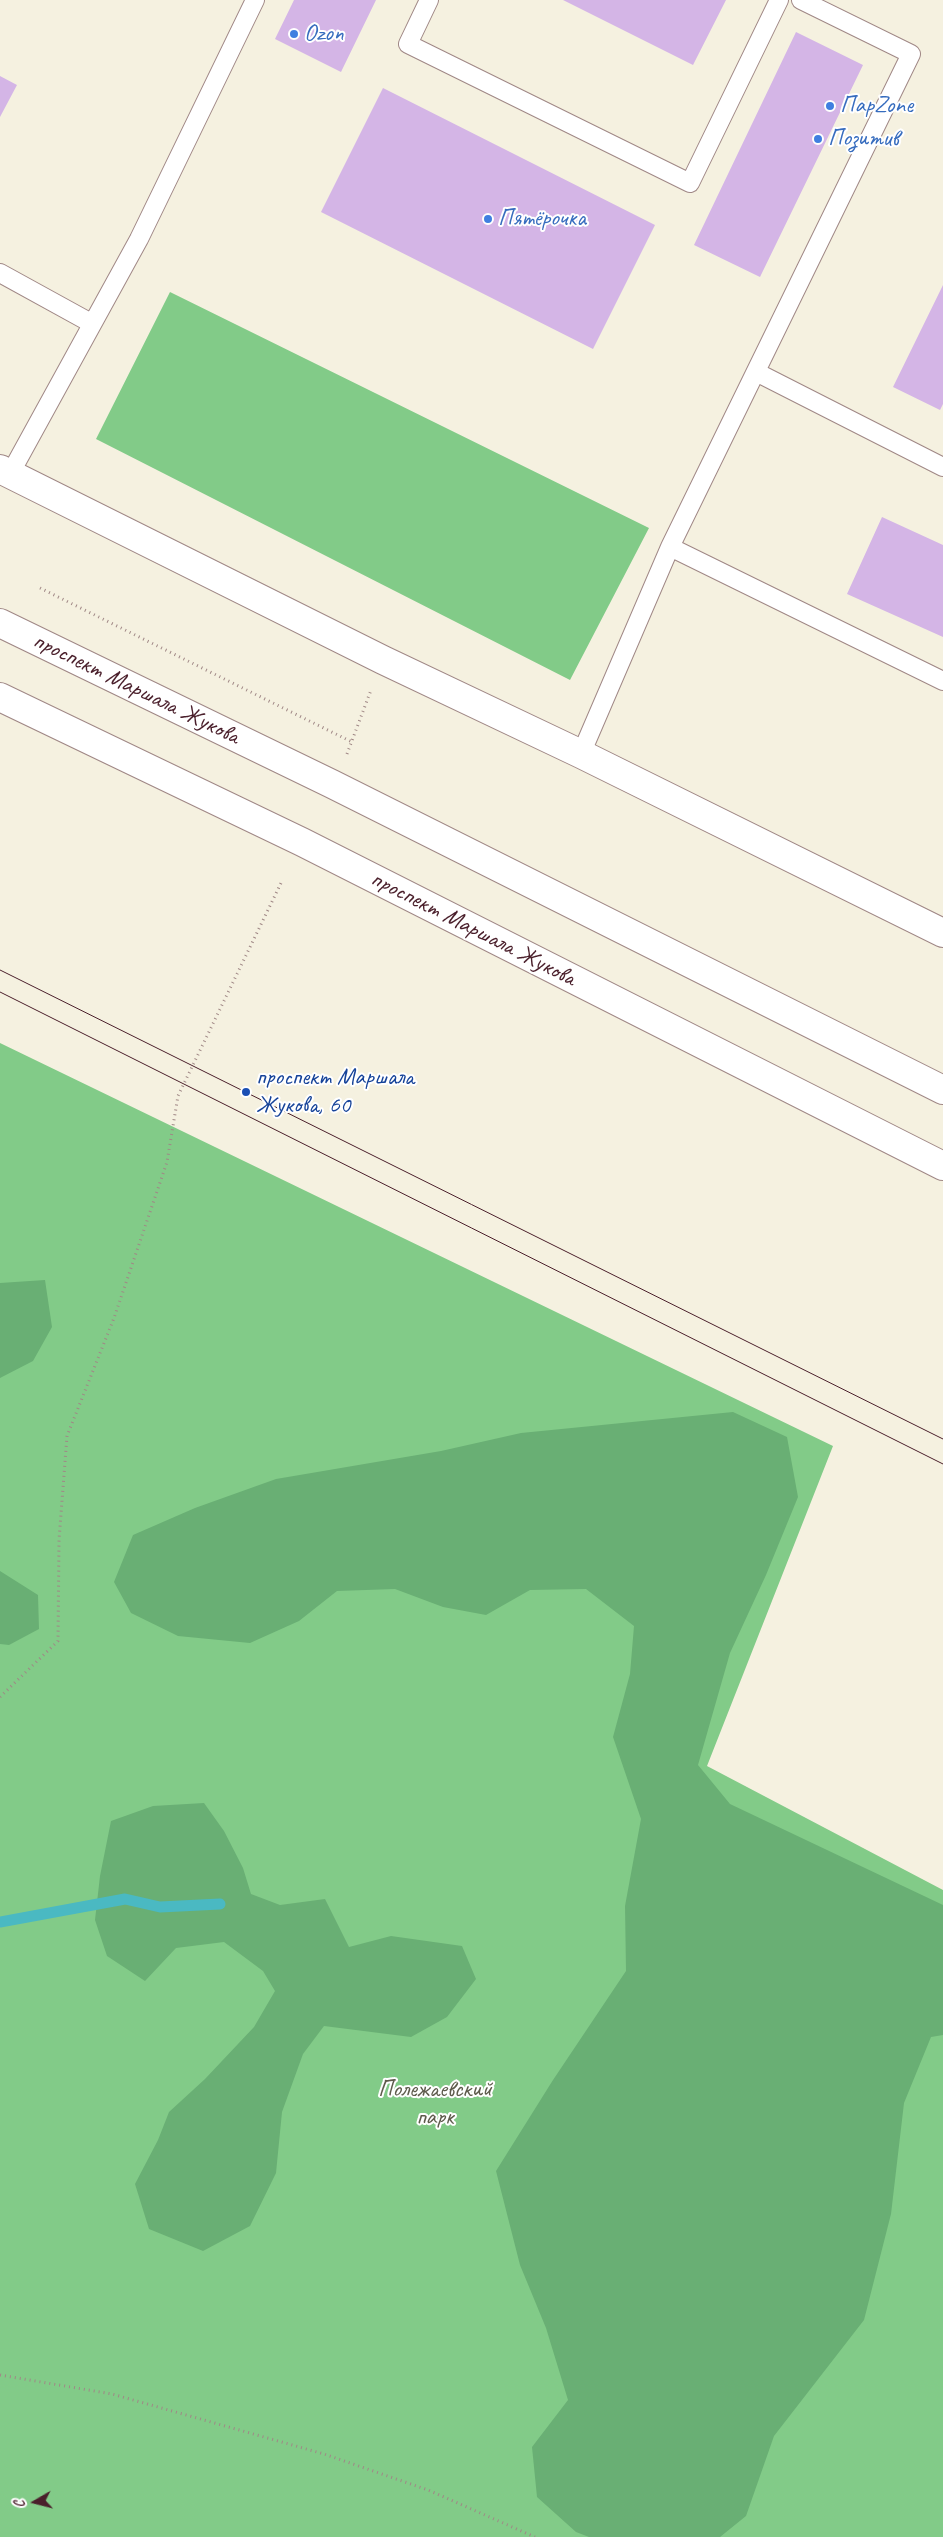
<!DOCTYPE html>
<html>
<head>
<meta charset="utf-8">
<style>
	body { margin:0 }
	#map { position:relative; width:943px; height:2537px; overflow:hidden; background:#f5f1e0; font-family:Caveat,sans-serif }
	canvas { display:block }
	.north { position:absolute; left:10px; top:2477px; width:50px; height:50px; -webkit-text-stroke:4px #fff; paint-order:stroke; rotate:262deg; font-size:14px; font-weight:700; line-height:20px; text-align:center; color:#4a1f2b }
	.north::after { content:''; display:block; margin:auto; width:18px; height:22px; background:#4a1f2b; clip-path:polygon(50% 0,100% 100%,50% 72%,0 100%) }
</style>
</head>
<body>
<div id="map">
<canvas width="943" height="2537"></canvas>
<div class="north">С</div>
</div>
<script>
const ctx = document.querySelector('canvas').getContext('2d');
ctx.lineJoin = 'round';
function paint(path, color) { ctx.fillStyle = color; ctx.fill(path, 'evenodd'); }
const toPath = rows => new Path2D(rows.map(r => 'M' + r).join(''));
function trace(path, color, width, dash) { ctx.strokeStyle = color; ctx.lineWidth = width; ctx.lineCap = dash ? 'butt' : 'round'; ctx.setLineDash(dash || []); ctx.stroke(path); }
function write(font, color, halo, rows, align = 'center') {
  ctx.font = font + ' Caveat,sans-serif'; ctx.lineWidth = 4; ctx.setLineDash([]); ctx.textBaseline = 'middle'; ctx.strokeStyle = halo; ctx.fillStyle = color; for (const [text, x, y, turn = 0] of rows) {
    ctx.save(); ctx.translate(x, y); ctx.rotate((+turn || 0) * Math.PI / 180); ctx.textAlign = isNaN(turn) ? turn : align; if (halo) ctx.strokeText(text, 0, 0); ctx.fillText(text, 0, 0); ctx.restore();
  }
}
paint(toPath([
	[170,292,649,528,570,680,96,439],
	[0,1043,833,1446,707,1766,943,1890,943,2537,0,2537]
]), '#82cb88');
paint(toPath([
	[45,1280,52,1327,33,1361,0,1378,0,1283],
	[733,1412,787,1437,798,1497,766,1575,730,1653,698,1765,730,1804,943,1905,943,2035,931,2037,904,2103,891,2214,864,2320,774,2436,746,2516,720,2537,589,2537,576,2532,537,2497,532,2447,568,2400,546,2328,520,2265,496,2171,553,2080,626,1971,625,1906,641,1819,613,1737,630,1674,634,1626,586,1589,530,1590,486,1615,443,1607,395,1589,337,1591,299,1621,250,1643,178,1636,131,1613,114,1582,133,1535,195,1508,276,1479,441,1451,521,1433],
	[0,1571,38,1595,39,1629,9,1645,0,1644],
	[204,1803,224,1831,243,1868,251,1894,280,1905,325,1899,349,1947,391,1936,462,1946,476,1979,447,2017,411,2037,324,2026,303,2054,282,2112,276,2173,250,2226,203,2251,149,2229,135,2184,158,2140,169,2112,205,2079,254,2027,275,1991,263,1971,224,1942,176,1948,145,1981,107,1956,95,1920,100,1876,111,1821,153,1806]
]), '#69af74');
trace(toPath([
	[0,1922,125,1899,160,1907,220,1904]
]), '#4ab9c2', 11);
paint(toPath([
	[294,0,376,0,341,72,275,39],
	[563,0,726,0,693,65],
	[796,32,863,65,760,277,694,245],
	[0,76,17,85,0,117],
	[383,88,655,225,593,349,321,212],
	[943,285,943,404,940,410,893,387],
	[882,517,943,545,943,637,847,594]
]), '#d4b5e6');
const lane = toPath([
	[429,0,408,44,690,183,779,0],
	[0,273,91,323],
	[756,372,943,467],
	[10,474,139,239,255,0],
	[670,547,911,54,801,0],
	[581,754,670,547,943,681]
]);
const street = toPath([
	[0,469,383,660,581,754,943,933]
]);
const primary = toPath([
	[0,623,332,784,943,1090],
	[0,697,302,842,943,1166]
]);
trace(lane, '#a08886', 20);
trace(street, '#a08886', 30);
trace(primary, '#a08886', 30);
trace(toPath([
	[40,588,352,742],
	[347,754,371,690],
	[0,1697,58,1641,59,1540,67,1436,114,1318,167,1162,178,1096,282,881],
	[0,2375,112,2394,324,2454,428,2490,535,2537]
]), '#a08886', 3, [1, 4]);
trace(lane, '#fff', 18);
trace(street, '#fff', 28);
trace(primary, '#fff', 28);
trace(toPath([
	[0,970,943,1439],
	[0,992,943,1464]
]), '#4a1f2b', 1);
for (const [x, y, r, color] of [
	[294,34,5,"#3f7fe0"],
	[830,106,5,"#3f7fe0"],
	[818,139,5,"#3f7fe0"],
	[488,219,5,"#3f7fe0"],
	[246,1092,5,"#1a4fb4"]
]) { const dot = new Path2D(); dot.arc(x, y, r, 0, 2 * Math.PI); ctx.fillStyle = color; ctx.fill(dot); trace(dot, '#fff', 2); }
write('24px', '#366cbe', '#fff', [
	["Ozon",304,34],
	["ПарZone",840,106],
	["Позитив",828,139],
	["Пятёрочка",498,219]
], 'left');
write('24px', '#4a1f2b', '#fff', [
	["проспект Маршала Жукова",136,689,26],
	["проспект Маршала Жукова",473,929,27]
]);
write('24px', '#164399', '#fff', [
	["проспект Маршала",256,1078],
	["Жукова, 60",256,1106]
], 'left');
write('24px', '#5e5b4c', '#fff', [
	["Полежаевский",435,2090],
	["парк",435,2118]
]);
</script>
</body>
</html>
